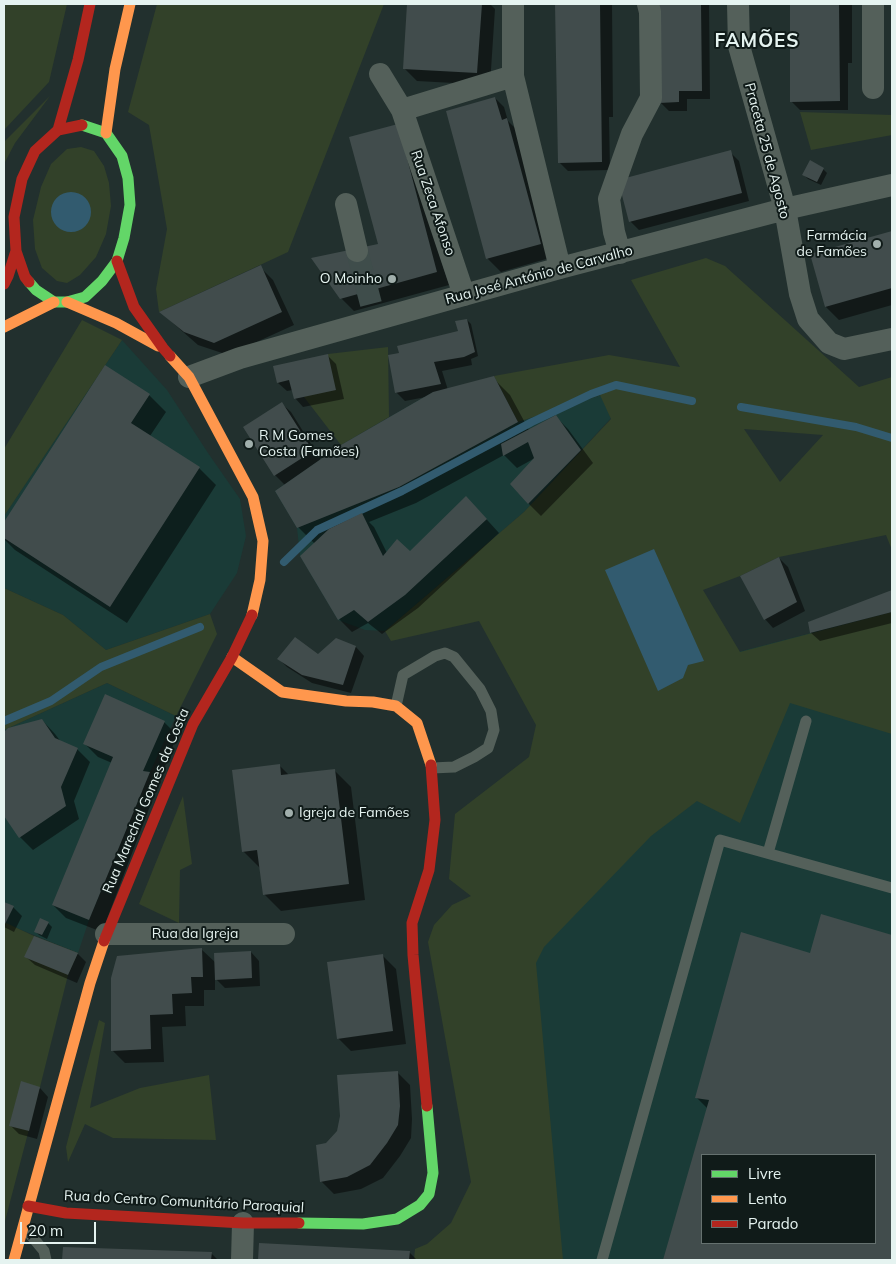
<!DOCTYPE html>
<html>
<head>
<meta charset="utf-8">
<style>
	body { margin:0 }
	#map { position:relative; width:896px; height:1264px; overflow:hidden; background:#22302e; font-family:Mulish,sans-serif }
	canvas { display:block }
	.frame { position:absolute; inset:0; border:5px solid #e5f3f0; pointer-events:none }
	.legend { position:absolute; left:701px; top:1154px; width:175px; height:90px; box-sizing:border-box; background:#101b19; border:1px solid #65716f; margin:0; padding:6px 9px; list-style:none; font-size:15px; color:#e5f3f0 }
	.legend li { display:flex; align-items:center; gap:10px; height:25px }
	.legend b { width:25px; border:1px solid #65716f }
	.scale { position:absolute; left:20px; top:1222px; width:76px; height:22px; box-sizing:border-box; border:2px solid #e5f3f0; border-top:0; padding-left:6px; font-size:15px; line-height:18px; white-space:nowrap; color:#e5f3f0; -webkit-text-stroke:4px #101b19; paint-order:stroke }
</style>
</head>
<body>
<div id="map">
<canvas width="896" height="1264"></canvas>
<div class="frame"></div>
<ul class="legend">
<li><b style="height:6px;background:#63d668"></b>Livre</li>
<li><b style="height:6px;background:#ff974d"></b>Lento</li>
<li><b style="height:6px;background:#b3261e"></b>Parado</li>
</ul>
<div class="scale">20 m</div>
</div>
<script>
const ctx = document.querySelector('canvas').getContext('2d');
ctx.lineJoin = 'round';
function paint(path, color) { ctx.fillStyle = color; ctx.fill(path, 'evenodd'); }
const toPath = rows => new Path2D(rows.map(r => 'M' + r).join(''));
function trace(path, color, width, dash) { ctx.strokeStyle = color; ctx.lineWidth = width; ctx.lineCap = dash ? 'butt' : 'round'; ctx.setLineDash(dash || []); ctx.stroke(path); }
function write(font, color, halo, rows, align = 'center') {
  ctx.font = font + ' Mulish,sans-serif'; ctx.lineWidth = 4; ctx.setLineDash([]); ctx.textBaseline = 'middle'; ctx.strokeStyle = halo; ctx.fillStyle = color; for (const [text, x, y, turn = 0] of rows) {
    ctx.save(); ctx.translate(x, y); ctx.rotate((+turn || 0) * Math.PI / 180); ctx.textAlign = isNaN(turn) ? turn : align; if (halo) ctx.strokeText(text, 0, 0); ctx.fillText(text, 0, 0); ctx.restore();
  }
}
paint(toPath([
	[122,340,167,390,208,453,240,499,246,536,237,573,210,614,106,650,63,615,4,588,4,516],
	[433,392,518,422,601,395,611,418,524,512,385,631,365,630,338,620,300,556,297,528,275,491,341,445],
	[892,612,892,1260,494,1260,472,896,688,665],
	[702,1155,875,1155,875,1243,702,1243],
	[107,683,176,716,150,772,89,920,78,953,4,923,4,730]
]), '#1a3b37');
paint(toPath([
	[4,4,67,4,49,82,4,130],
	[157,4,384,4,288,252,159,312,156,289,167,229,149,125,128,112],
	[50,96,15,143,4,164,4,142],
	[800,112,892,115,892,135,811,150],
	[81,147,94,151,104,166,109,183,111,206,106,234,96,257,80,275,67,283,57,281,42,268,35,249,33,220,41,187,51,164,67,149],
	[706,258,725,266,859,387,892,377,892,550,886,535,779,557,740,576,703,590,740,652,892,612,892,734,790,703,740,823,697,801,651,836,544,947,536,963,563,1260,414,1260,415,1249,427,1244,451,1223,471,1182,428,942,434,925,452,905,471,896,449,879,455,814,529,757,536,725,479,621,391,641,385,631,524,512,611,419,600,395,518,422,494,376,609,355,680,367,631,280],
	[744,429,823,435,780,482],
	[82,320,122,340,4,516,4,449],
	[388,347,389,417,341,445,304,397,328,354],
	[4,588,63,615,106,650,210,614,217,634,176,716,107,683,4,730],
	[183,796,192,864,180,870,179,923,139,904],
	[4,922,34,936,78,953,68,975,40,1087,4,1225],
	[99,1020,105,1023,90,1108,140,1088,209,1075,216,1140,113,1138,85,1124,68,1162,66,1147]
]), '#324129');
paint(toPath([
	'51 212a20 20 0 1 1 40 0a20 20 0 1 1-40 0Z',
	[654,549,704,661,688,665,683,678,658,691,605,570]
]), '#325b6f');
paint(toPath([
	[408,4,490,4,495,9,490,85,417,81,404,68],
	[556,4,612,4,613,117,609,117,610,170,568,171,559,162],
	[659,4,709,4,710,99,687,99,687,111,669,111,660,102],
	[791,4,852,4,852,63,848,63,848,110,800,110,791,101],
	[495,98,504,107,508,121,515,128,553,257,501,272,488,259,448,111],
	[398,125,449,285,354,311,341,298,379,244],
	[730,152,739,161,749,201,639,230,630,221],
	[823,169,827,173,821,185,808,179,804,175],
	[892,232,892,305,839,320,826,307,812,255],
	[260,267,273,280,294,325,228,355,198,345,174,324,161,312],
	[467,320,471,324,478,356,471,359,472,365,442,371,448,390,493,378,510,395,529,430,555,416,568,429,593,463,541,516,528,503,535,458,517,468,504,455,416,503,369,522,374,527,387,553,410,553,479,511,499,533,418,608,382,634,368,623,352,632,339,619,315,544,298,527,285,485,275,475,245,427,282,404,291,412,321,460,426,397,405,401,396,392,400,354,459,332],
	[328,356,336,364,344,399,303,407,295,398,293,390,287,391,278,383],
	[105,367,149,395,166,412,150,436,199,468,216,485,127,623,15,550,4,539,4,524],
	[779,558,788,567,805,611,773,628,765,619],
	[892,592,892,623,820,641,811,633,809,622],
	[356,647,364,656,351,693,312,683,287,667,279,659,318,655],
	[42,720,55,734,61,742,77,749,90,762,74,801,79,819,33,850,20,837,4,814,4,734,8,729],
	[164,722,177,735,102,932,66,918,53,905,112,763,98,757,85,744],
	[279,765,290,776,334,770,351,787,365,900,281,911,264,894,261,869,243,851],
	[4,903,13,907,22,916,14,932,4,927],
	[821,916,892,936,892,1260,665,1260,708,1109,696,1097,811,954],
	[702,1155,875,1155,875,1243,702,1243],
	[48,923,52,927,47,939,39,935,35,931],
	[201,949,216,963,251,952,259,961,260,986,225,988,215,978,215,990,204,990,204,1006,185,1006,186,1026,162,1027,164,1062,125,1063,112,1050],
	[78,954,86,962,77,983,35,965,26,957],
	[383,956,396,969,406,1044,351,1051,338,1038],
	[397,1072,410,1085,412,1119,411,1138,400,1156,383,1178,361,1189,334,1194,321,1181,327,1144],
	[40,1088,48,1097,37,1139,19,1134,10,1125],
	[260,1244,409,1252,417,1260,259,1260],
	[64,1248,211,1253,218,1260,63,1260]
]), '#0007');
trace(toPath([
	[741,407,856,427,892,438],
	[284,562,317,530,402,491,532,422,591,394,616,385,692,401],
	[4,721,51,701,101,667,200,627]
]), '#325b6f', 8);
paint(toPath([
	[407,4,482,4,477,73,403,69],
	[555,4,600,4,602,162,558,163],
	[658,4,701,4,702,91,679,91,679,102,659,103],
	[790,4,839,4,840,101,790,102],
	[495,97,502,120,507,118,541,244,486,259,446,111],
	[398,124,437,272,340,299,311,258,378,244,349,137],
	[731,150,742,193,629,222,618,180],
	[810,160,824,168,817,182,802,175],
	[892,231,892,288,825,307,810,254],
	[261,265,282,312,214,343,184,332,159,312],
	[467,319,475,352,464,357,434,362,441,384,395,393,388,355,399,353,397,346,458,331,455,321],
	[328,354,336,390,294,399,289,380,277,383,273,366],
	[105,365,150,394,131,423,200,467,110,607,4,538,4,522],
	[494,376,518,422,399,487,297,528,275,491,341,445,433,392],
	[282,402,313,451,274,476,243,427],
	[556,415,581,450,528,504,510,484,534,458,528,442,503,456,501,444],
	[466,496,487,519,405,595,368,622,354,610,338,620,300,556,329,529,362,513,383,556,397,539,410,551],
	[779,557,797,602,764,620,740,576],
	[892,590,892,612,810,633,808,622],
	[295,637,318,654,336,638,356,646,343,685,302,675,277,659],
	[105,694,165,721,143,771,150,772,89,920,52,905,113,757,83,744],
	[42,719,55,738,78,748,61,787,66,806,19,838,4,816,4,732,8,728],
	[280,764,281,775,335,769,349,884,263,895,257,850,242,852,232,770],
	[4,902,14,906,5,924,4,923],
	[821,914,892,935,892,1260,663,1260,709,1100,695,1098,741,932,810,953],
	[702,1155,875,1155,875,1243,702,1243],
	[40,918,49,922,42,935,34,932],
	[34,936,78,953,68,975,24,957],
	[202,948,203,977,191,977,192,993,172,994,173,1014,150,1015,151,1049,111,1051,111,978,117,956],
	[251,951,252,978,215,980,214,953],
	[383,954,393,1031,337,1039,327,962],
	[398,1071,400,1106,398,1125,387,1143,370,1165,347,1177,320,1182,316,1145,326,1143,337,1131,340,1116,337,1075],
	[21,1081,40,1087,29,1131,9,1126],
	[259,1243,410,1251,409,1260,258,1260],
	[63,1247,212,1252,211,1260,62,1260]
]), '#414c4c');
trace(toPath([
	[357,251,371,304]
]), '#3f4d4b', 22, [22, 11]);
trace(toPath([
	[396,706,403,675,435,656,445,653,454,657,480,689,491,711,494,730,488,748,474,757,454,767,432,768],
	[768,853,806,721],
	[24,1227,44,1251,46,1260],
	[602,1260,720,840,892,888]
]), '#54605a', 11);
trace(toPath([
	[513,4,513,76,560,268],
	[738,4,739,46,785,209,800,294,808,319,829,343,844,349,892,339],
	[873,4,873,88],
	[380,74,402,110],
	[346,204,357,251],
	[620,253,614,232,609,199,632,134,651,98,650,12,648,4],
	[464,295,402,110,513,76],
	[189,377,240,358,560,268,785,209,892,185],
	[106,934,284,934],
	[242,1260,243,1223]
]), '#54605a', 22);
trace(toPath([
	[29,282,36,290,54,302,67,302,85,297,102,281,117,261,124,238,130,205,128,178,122,156,106,133,82,125],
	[299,1223,363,1224,397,1219,420,1205,429,1194,433,1173,427,1106]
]), '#63d668', 11);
trace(toPath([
	[106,133,115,69,130,4],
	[67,302,116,323,158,346],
	[4,327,54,302],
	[170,356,189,377,253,497,263,541,260,580,252,615],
	[232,657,282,692,346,701,373,702,396,706,417,723,431,765],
	[14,1260,90,983,104,941]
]), '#ff974d', 11);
trace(toPath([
	[58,130,78,60,90,4],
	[117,261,134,307,163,348,170,356],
	[29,282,25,277,16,251,14,217,22,179,35,151,58,130,82,125],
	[4,284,8,276,16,251],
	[104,941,193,724,232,657,252,615],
	[427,1106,413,955,412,923,429,870,435,820,431,765],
	[28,1206,66,1213,243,1223,299,1223]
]), '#b3261e', 11);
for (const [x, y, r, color] of [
	[877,244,5,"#a1afac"],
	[392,279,5,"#a1afac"],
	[249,444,5,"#a1afac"],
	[289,813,5,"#a1afac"]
]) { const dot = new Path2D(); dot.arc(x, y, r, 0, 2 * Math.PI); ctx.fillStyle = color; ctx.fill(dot); trace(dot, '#101b19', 2); }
write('14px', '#e5f3f0', '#101b19', [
	["Praceta 25 de Agosto",767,151,75],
	["Rua Zeca Afonso",433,203,71],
	["Rua José António de Carvalho",539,275,-15],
	["Rua Marechal Gomes da Costa",146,801,-67],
	["Rua da Igreja",195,934],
	["Rua do Centro Comunitário Paroquial",184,1202,3]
]);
write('14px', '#e5f3f0', '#101b19', [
	["Farmácia",867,236],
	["de Famões",867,252],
	["O Moinho",382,279],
	["R M Gomes",259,436,"left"],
	["Costa (Famões)",259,452,"left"],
	["Igreja de Famões",299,813,"left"]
], 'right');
ctx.letterSpacing = '1px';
write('bold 19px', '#e5f3f0', '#101b19', [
	["FAMÕES",757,41]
]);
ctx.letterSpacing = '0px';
</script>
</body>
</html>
